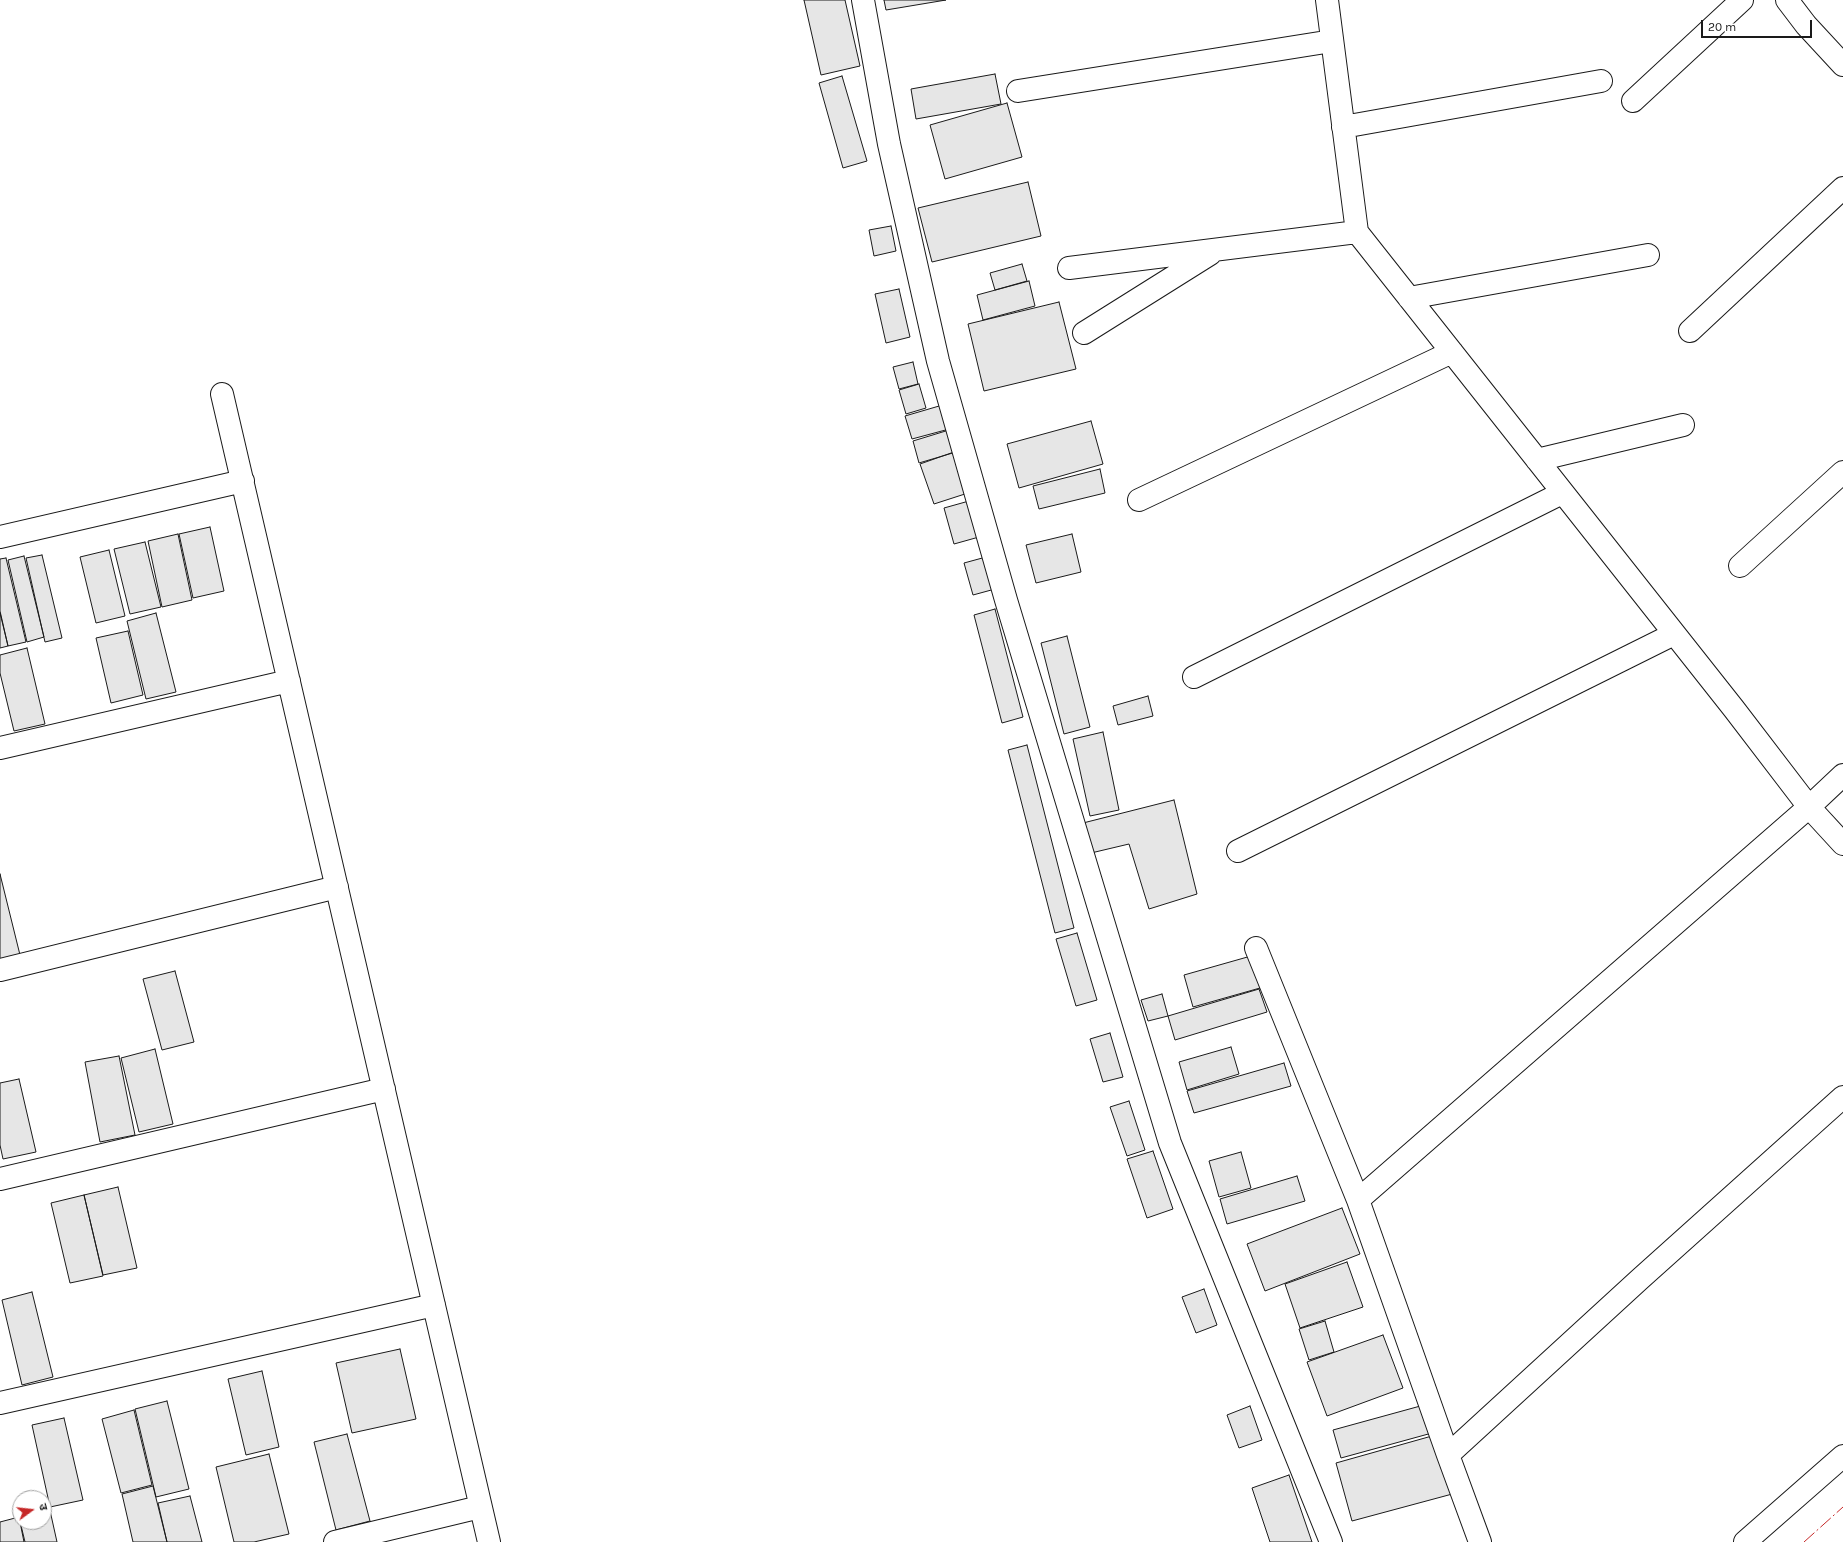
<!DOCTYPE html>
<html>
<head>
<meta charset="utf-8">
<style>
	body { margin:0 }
	#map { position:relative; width:1843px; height:1542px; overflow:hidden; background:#fff; font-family:Karla,"Noto Sans Devanagari",sans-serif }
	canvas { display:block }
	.north { position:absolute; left:12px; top:1490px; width:40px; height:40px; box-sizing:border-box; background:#fff; border:1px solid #a3a3a3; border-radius:50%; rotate:75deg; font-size:11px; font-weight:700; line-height:16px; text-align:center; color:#1a1a1a }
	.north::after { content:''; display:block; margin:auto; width:14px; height:18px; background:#c62828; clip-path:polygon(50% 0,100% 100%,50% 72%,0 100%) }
	.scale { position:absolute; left:1701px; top:20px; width:111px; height:18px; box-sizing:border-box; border:2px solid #1a1a1a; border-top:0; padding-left:5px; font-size:12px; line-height:14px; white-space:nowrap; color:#1a1a1a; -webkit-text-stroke:3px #fff; paint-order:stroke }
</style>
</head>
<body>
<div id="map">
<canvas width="1843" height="1542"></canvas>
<div class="north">उ</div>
<div class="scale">20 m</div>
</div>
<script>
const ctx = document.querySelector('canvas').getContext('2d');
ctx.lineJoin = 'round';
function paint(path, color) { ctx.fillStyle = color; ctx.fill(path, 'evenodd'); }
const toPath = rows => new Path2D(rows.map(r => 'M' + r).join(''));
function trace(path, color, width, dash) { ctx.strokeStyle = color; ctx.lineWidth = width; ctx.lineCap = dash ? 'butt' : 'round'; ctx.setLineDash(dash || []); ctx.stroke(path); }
const building = toPath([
	[804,0,845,0,860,66,821,75,804,0],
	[884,0,946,0,886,10,884,0],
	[995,74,1001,104,916,119,911,89,995,74],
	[842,76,867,161,843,168,819,83,842,76],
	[1007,103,1022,157,945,179,930,125,1007,103],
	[1028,182,1041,236,932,262,918,208,1028,182],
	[891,226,896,251,874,256,869,230,891,226],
	[1022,264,1027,281,995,290,990,273,1022,264],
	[1029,281,1035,306,983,320,977,295,1029,281],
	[899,289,910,337,886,343,875,294,899,289],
	[1059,302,1076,369,984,391,968,324,1059,302],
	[913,362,918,384,899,389,893,367,913,362],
	[919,384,926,408,906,414,899,390,919,384],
	[946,404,953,428,912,439,905,416,946,404],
	[1091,421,1103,464,1019,488,1007,444,1091,421],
	[949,430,956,452,919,463,913,441,949,430],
	[954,452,968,493,934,504,920,464,954,452],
	[1100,469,1105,493,1039,509,1033,486,1100,469],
	[969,501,979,537,954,544,944,508,969,501],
	[210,527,224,591,193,598,179,534,210,527],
	[178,534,192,600,162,607,148,541,178,534],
	[1072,534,1081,572,1036,583,1026,545,1072,534],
	[145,542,161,607,130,614,114,549,145,542],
	[109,550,125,616,96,623,80,557,109,550],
	[42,555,62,638,45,642,26,558,42,555],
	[24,556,44,637,27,642,8,560,24,556],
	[986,557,995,589,973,595,964,563,986,557],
	[6,558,26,642,8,646,0,611,0,559,6,558],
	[995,609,1023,717,1002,723,974,615,995,609],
	[0,613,8,646,0,648,0,613],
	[156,613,176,692,146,699,127,621,156,613],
	[128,631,143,695,111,703,96,638,128,631],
	[1067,636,1090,727,1064,734,1041,643,1067,636],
	[27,648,45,724,14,731,0,673,0,655,27,648],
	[1148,696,1153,716,1118,725,1113,706,1148,696],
	[1103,732,1119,810,1090,816,1073,739,1103,732],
	[1027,745,1074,928,1055,933,1008,750,1027,745],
	[1174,800,1197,894,1149,909,1129,844,1091,853,1083,823,1174,800],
	[0,874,20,955,0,960,0,874],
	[1077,933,1097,1000,1076,1006,1056,939,1077,933],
	[1251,956,1260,988,1193,1007,1184,975,1251,956],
	[175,971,194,1042,162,1050,143,979,175,971],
	[1259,989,1267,1012,1175,1040,1168,1016,1259,989],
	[1162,994,1168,1016,1148,1021,1141,1000,1162,994],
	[1110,1033,1123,1077,1103,1082,1090,1039,1110,1033],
	[1231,1047,1239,1074,1187,1090,1179,1062,1231,1047],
	[155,1049,173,1124,139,1132,121,1058,155,1049],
	[119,1056,135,1135,100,1142,85,1062,119,1056],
	[1284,1063,1291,1086,1194,1113,1187,1091,1284,1063],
	[19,1079,36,1152,3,1159,0,1145,0,1083,19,1079],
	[1129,1101,1145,1150,1127,1156,1110,1107,1129,1101],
	[1153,1151,1173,1209,1147,1218,1127,1159,1153,1151],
	[1241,1152,1251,1188,1219,1197,1209,1161,1241,1152],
	[1297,1176,1305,1201,1227,1224,1220,1199,1297,1176],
	[118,1187,137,1268,103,1275,84,1195,118,1187],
	[84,1195,103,1276,70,1283,51,1203,84,1195],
	[1342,1208,1360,1254,1265,1291,1247,1244,1342,1208],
	[1347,1262,1363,1307,1300,1328,1285,1284,1347,1262],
	[1204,1289,1217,1325,1196,1333,1182,1297,1204,1289],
	[32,1292,53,1377,22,1385,2,1300,32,1292],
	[1325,1321,1334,1352,1309,1360,1299,1329,1325,1321],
	[1383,1335,1403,1388,1327,1416,1307,1362,1383,1335],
	[400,1349,416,1419,352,1433,336,1363,400,1349],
	[262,1371,279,1447,246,1455,228,1379,262,1371],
	[167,1401,189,1489,156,1497,135,1409,167,1401],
	[1424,1405,1432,1433,1341,1458,1333,1430,1424,1405],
	[1250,1406,1262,1440,1239,1448,1227,1415,1250,1406],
	[134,1410,152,1485,121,1493,102,1419,134,1410],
	[64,1418,83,1500,50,1507,32,1425,64,1418],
	[347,1434,370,1521,336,1530,314,1442,347,1434],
	[1439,1434,1456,1493,1352,1521,1336,1463,1439,1434],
	[269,1454,289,1534,254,1542,234,1542,216,1467,269,1454],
	[1289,1475,1312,1542,1270,1542,1252,1488,1289,1475],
	[153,1486,167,1542,133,1542,122,1494,153,1486],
	[190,1496,202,1542,167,1542,158,1503,190,1496],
	[49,1506,57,1542,25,1542,18,1513,20,1513,20,1522,44,1522,44,1508,49,1506],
	[19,1517,24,1542,0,1542,0,1522,19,1517]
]);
paint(building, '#e6e6e6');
trace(building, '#1a1a1a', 1);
const minor = toPath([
	[863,0,889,144,938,361,1006,600,1170,1143,1331,1542],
	[1327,0,1357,232,1734,709,1809,807,1843,844],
	[1787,0,1806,25,1843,65],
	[1018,91,1332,41],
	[1633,101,1742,0],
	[1343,127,1601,81],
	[1069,268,1357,232],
	[1409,298,1648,255],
	[1690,331,1843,188],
	[1084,333,1210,254],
	[222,394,489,1542],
	[1537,460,1683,425],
	[1139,500,1452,352],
	[0,537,243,481],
	[1740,566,1843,472],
	[1194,677,1562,493],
	[0,748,289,681],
	[1238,851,1674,634],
	[1256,948,1358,1200,1448,1455,1480,1542],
	[0,970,337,887],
	[0,1179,384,1089],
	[1358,1200,1809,807,1843,775],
	[0,1403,434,1305],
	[1448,1455,1640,1279,1843,1097],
	[335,1542,480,1507],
	[1745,1542,1843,1456]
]);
trace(minor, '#1a1a1a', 24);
trace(minor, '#fff', 22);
trace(toPath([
	[1804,1542,1843,1507]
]), '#c62828', 1, [14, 3, 2, 3]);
</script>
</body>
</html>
